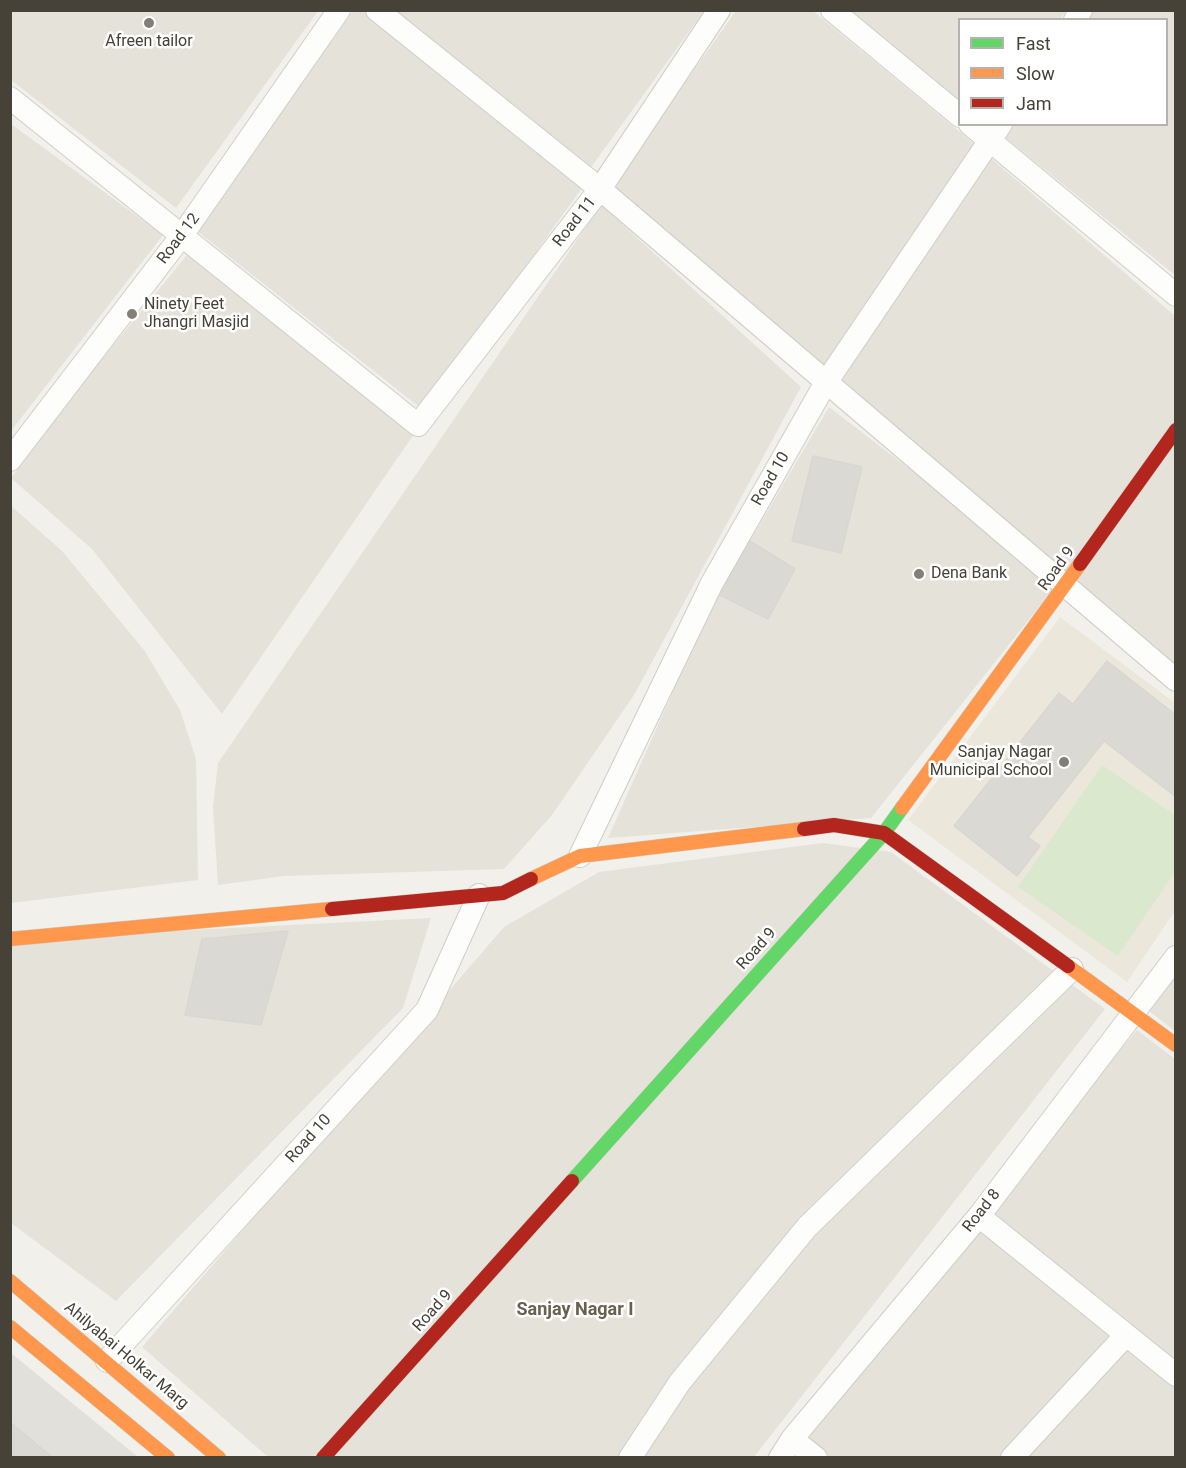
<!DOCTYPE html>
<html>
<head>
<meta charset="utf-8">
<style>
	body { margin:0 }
	#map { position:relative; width:1186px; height:1468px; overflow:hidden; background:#f1f0eb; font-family:Roboto,sans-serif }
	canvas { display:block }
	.frame { position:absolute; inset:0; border:12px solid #464238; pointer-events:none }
	.legend { position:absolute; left:958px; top:18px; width:210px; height:108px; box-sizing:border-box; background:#fff; border:2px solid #b5b3af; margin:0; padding:8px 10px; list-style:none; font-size:18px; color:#464238 }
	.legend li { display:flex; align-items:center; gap:12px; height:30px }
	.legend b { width:30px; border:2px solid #b5b3af }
</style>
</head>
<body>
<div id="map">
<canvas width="1186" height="1468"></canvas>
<div class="frame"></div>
<ul class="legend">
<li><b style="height:8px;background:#63d668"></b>Fast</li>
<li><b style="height:8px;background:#ff974d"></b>Slow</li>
<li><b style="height:8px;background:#b3261e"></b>Jam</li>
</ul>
</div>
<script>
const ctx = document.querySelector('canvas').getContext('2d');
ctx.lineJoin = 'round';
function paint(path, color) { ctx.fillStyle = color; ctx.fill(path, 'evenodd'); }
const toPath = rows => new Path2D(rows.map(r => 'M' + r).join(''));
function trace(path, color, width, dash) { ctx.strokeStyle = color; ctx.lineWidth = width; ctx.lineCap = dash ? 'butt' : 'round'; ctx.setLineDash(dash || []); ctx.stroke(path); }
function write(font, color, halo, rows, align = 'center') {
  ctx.font = font + ' Roboto,sans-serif'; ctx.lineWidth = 5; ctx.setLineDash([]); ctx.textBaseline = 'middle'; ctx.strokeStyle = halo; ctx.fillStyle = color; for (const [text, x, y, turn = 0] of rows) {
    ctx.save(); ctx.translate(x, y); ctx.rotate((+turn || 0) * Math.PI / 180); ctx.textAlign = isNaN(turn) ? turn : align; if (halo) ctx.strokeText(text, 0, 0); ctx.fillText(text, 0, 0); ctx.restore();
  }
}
paint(toPath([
	[10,11,11,10,318,11,176,208,11,80],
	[353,11,364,11,584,185,423,410,197,231],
	[393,11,704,11,589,170],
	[736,11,813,11,978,147,818,380,604,196],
	[850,11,1066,11,1060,19,960,20,959,102],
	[1090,11,1175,11,1175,275,1001,134,1008,125,1166,124,1166,20,1083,19],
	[11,124,163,235,11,431],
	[986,154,1175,316,1175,422,1062,578,830,399],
	[601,205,801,387,634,695,552,815,504,869,284,876,218,885,213,807,218,763],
	[187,255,414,434,222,714,92,549,11,478,58,413],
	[829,407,1058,583,871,818,608,838,709,610],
	[1175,436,1175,675,1065,586],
	[10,505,62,551,144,650,180,710,196,759,198,880,11,903],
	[823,843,891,852,1105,1009,754,1457,268,1457,142,1347,504,927,599,872],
	[431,918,403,1008,116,1301,11,1223,10,939],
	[1175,972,1175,1031,1148,1010],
	[1137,1030,1175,1059,1175,1457,790,1458,805,1433]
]), '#e4e2d9');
paint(toPath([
	[11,1353,138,1457,11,1457]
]), '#e2e0db');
paint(toPath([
	[1060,617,1175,703,1175,911,1127,982,908,820]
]), '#ebe8db');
paint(toPath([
	[1102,765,1175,815,1175,872,1118,956,1018,887]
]), '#dae9cd');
const building = toPath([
	[813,456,862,467,841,553,792,541,813,456],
	[748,540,795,569,768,619,716,593,748,540],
	[1107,661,1176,715,1176,797,1104,741,1028,837,1040,846,1017,876,954,826,1059,693,1073,704,1107,661],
	[288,931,261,1025,185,1015,202,939,288,931],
	[10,1422,53,1458,10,1458,10,1422]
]);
paint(building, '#dad9d4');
trace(building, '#d9d7d1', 1.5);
const street = toPath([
	[377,10,600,189,1176,680],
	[832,10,960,116],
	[1075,20,1081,10],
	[10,98,418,425,600,189,719,10],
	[970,124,1176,295],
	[10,460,183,234,339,10],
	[580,856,712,583,825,384,1001,124],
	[979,1216,1176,1375],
	[107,1361,427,1010,479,895],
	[792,1439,816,1458],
	[630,1458,680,1382,807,1227,1072,969],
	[780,1458,792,1439,979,1216,1176,957],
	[1012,1458,1126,1335]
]);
const fast = toPath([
	[572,1181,884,833,902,808]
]);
const slow = toPath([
	[902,808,1080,564],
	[531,879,580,856,804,829],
	[10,939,332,909],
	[1068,966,1176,1045],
	[10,1281,219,1458],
	[10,1327,168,1458]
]);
const jam = toPath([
	[1080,564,1176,430],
	[804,829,834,825,884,833,1068,966],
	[332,909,503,893,531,879],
	[323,1458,572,1181]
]);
trace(street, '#cfcec9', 24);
trace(fast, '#cfcdc3', 15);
trace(slow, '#cfcdc3', 15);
trace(jam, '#cfcdc3', 15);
trace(street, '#fdfdfc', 22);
trace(fast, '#63d668', 14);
trace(slow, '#ff974d', 14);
trace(jam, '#b3261e', 14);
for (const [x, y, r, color] of [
	[149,23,6,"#827f77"],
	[132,314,6,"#827f77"],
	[919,574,6,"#827f77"],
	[1064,762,6,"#827f77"]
]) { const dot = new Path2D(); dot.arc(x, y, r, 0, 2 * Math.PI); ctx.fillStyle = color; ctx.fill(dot); trace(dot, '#fff', 2); }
write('16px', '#464238', '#fff', [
	["Afreen tailor",149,42,"center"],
	["Ninety Feet",144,305],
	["Jhangri Masjid",144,323],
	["Dena Bank",931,574],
	["Sanjay Nagar",1052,753,"right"],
	["Municipal School",1052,771,"right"]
], 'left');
write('16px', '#464238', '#fff', [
	["Road 11",575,222,-52],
	["Road 12",179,239,-53],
	["Road 10",771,479,-60],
	["Road 9",1057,569,-54],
	["Road 9",757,949,-48],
	["Road 10",309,1139,-48],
	["Road 8",982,1211,-52],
	["Road 9",433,1311,-48],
	["Ahilyabai Holkar Marg",126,1356,40]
]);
write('bold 18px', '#686150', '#fff', [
	["Sanjay Nagar I",575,1310]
]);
</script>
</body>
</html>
